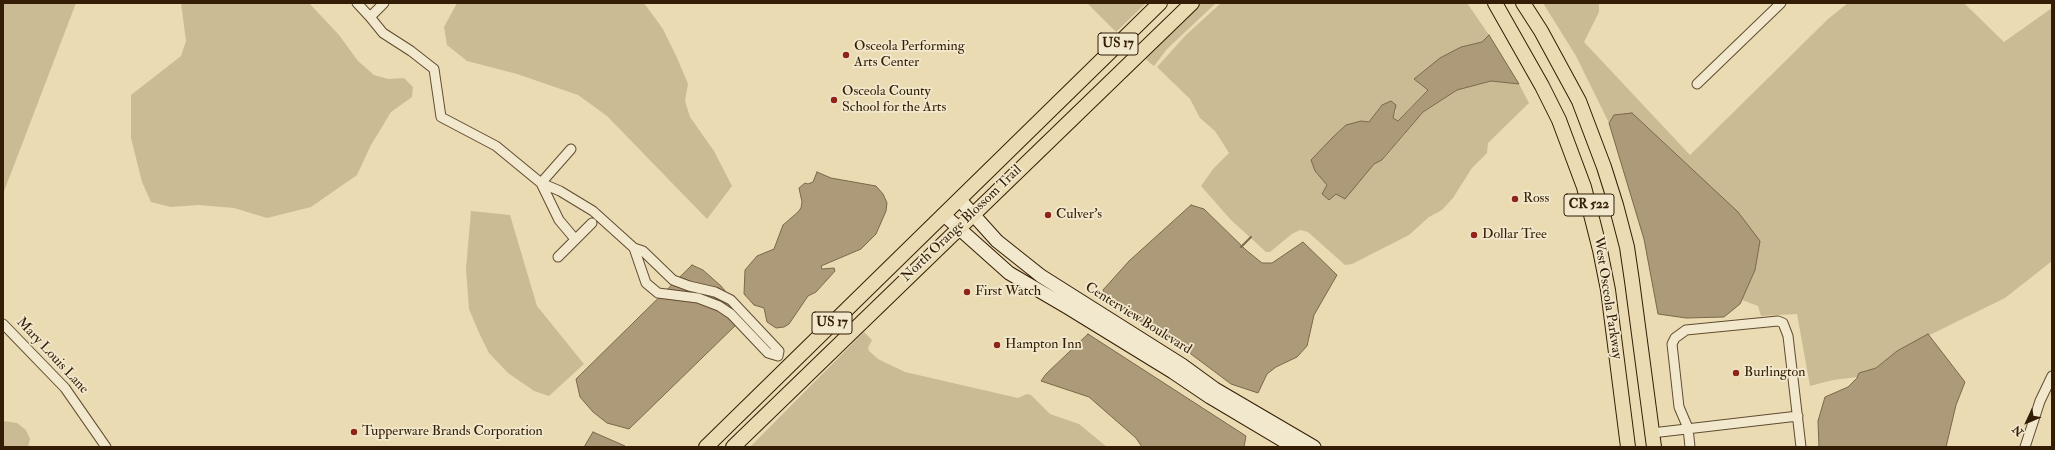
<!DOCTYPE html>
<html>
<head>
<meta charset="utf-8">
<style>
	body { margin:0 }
	#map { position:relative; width:2055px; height:450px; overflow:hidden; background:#eadbb3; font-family:"IM FELL Double Pica",serif }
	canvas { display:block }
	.frame { position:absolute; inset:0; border:4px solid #331d04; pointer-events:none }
	.north { position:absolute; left:2007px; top:402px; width:40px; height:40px; -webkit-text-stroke:3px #f1e8ce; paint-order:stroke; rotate:226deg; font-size:11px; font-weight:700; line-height:16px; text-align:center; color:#331d04 }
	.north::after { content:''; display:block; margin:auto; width:14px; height:18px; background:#331d04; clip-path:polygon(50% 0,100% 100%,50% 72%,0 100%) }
</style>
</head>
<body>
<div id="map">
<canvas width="2055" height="450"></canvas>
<div class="frame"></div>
<div class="north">N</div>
</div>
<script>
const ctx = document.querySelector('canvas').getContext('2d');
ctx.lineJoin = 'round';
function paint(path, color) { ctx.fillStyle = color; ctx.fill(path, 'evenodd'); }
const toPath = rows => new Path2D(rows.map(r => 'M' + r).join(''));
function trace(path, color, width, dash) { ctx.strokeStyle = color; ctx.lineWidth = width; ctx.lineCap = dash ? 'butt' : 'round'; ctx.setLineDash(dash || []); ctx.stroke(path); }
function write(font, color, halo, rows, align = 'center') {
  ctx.font = font + ' "IM FELL Double Pica",serif'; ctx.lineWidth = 3.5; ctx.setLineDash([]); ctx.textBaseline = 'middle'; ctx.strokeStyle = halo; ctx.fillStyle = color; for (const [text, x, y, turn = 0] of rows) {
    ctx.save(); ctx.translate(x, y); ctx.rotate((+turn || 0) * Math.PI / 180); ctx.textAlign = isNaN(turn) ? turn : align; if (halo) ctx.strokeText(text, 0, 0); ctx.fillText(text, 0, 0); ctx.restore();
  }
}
paint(toPath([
	[3,3,76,3,3,194],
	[181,3,309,3,339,35,358,61,374,75,388,79,404,78,413,87,412,97,391,112,371,145,357,175,311,207,267,218,234,208,198,205,171,207,151,202,142,182,131,138,131,95,181,56,186,41],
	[457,3,644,3,663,29,678,60,688,84,685,101,690,117,714,151,732,186,707,219,607,116,578,95,517,74,467,61,447,45,444,27],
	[1087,3,1146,3,1116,32],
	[1202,3,1216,3,1167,49,1154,66,1150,63,1143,56],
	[1221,3,1467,3,1489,35,1482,42,1461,47,1414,79,1428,89,1398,121,1393,118,1396,111,1391,101,1382,105,1369,122,1361,121,1315,171,1336,194,1374,164,1383,160,1423,112,1457,90,1491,81,1519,84,1529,103,1488,143,1487,153,1472,168,1453,198,1442,210,1429,217,1409,235,1352,264,1345,265,1308,232,1300,230,1292,234,1270,252,1266,252,1231,220,1201,186,1213,169,1229,153,1215,131,1200,118,1190,99,1157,67,1186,35],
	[1543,3,1599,3,1599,12,1584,42,1690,155,1828,19,1848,3,1964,3,2004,42,2052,8,2052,261,2005,298,1897,351,1876,368,1859,373,1858,377,1833,380,1810,386,1797,314,1761,316,1758,306,1742,300,1755,270,1615,115,1609,123,1576,56],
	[471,211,510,215,537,306,584,364,549,396,534,391,508,373,489,353,480,335,469,309,466,269],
	[864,332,872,340,868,348,869,351,878,359,905,372,1018,398,1027,394,1031,395,1050,414,1079,424,1107,447,750,447],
	[3,421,17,423,26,430,30,439,28,447,3,447]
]), '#cbbb95');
const water = toPath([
	[1489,35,1519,84,1491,81,1457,90,1423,112,1382,160,1374,164,1345,199,1336,194,1329,200,1322,194,1327,185,1315,171,1311,160,1333,137,1346,125,1361,121,1369,122,1382,105,1391,101,1396,105,1393,118,1398,121,1428,90,1414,79,1440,58,1461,47,1482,42,1489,35],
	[1632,113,1738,212,1760,241,1755,270,1740,304,1724,317,1686,318,1658,314,1644,239,1609,123,1614,115,1632,113],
	[817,172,831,178,876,186,883,194,887,203,886,211,876,234,861,249,821,266,822,269,834,268,835,271,816,292,808,296,789,324,784,327,776,328,767,322,764,308,754,305,744,294,745,270,757,256,774,249,783,225,798,212,801,208,802,202,799,188,805,183,808,184,813,182,817,172],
	[1191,205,1204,209,1246,250,1262,263,1272,263,1303,242,1337,275,1314,315,1307,346,1297,357,1276,367,1267,374,1258,393,1231,384,1175,342,1122,310,1105,296,1103,290,1129,261,1191,205],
	[692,265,703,270,721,286,737,305,739,322,629,429,607,423,593,412,580,397,576,379,692,265],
	[1088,334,1246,436,1244,447,1142,447,1136,438,1089,397,1041,381,1046,374,1088,334],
	[1928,334,1965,382,1956,405,1946,447,1819,447,1818,421,1825,397,1848,387,1857,378,1859,373,1876,368,1897,351,1928,334],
	[593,432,625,446,626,447,584,447,593,432]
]);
paint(water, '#ac9a78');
trace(water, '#7c684a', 1);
trace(toPath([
	[1241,247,1251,237]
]), '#7c684a', 2);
const street = toPath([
	[357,3,370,17],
	[384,3,370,17,383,33,411,51,434,69,441,117,496,146,541,183,560,191,593,211,634,248,643,251,673,280,689,286,715,292,731,300,779,351,778,356,768,353,731,314,719,306,698,298,658,293,646,283,634,248],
	[1697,84,1781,3],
	[571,149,541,183,559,220,575,239],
	[558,257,592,223],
	[3,324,65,388,106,447],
	[1652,433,1798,416],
	[1690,447,1688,428,1679,407,1672,344,1675,338,1686,330,1778,321,1783,323,1788,336,1801,447],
	[2025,447,2040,401,2052,376]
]);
const secondary = toPath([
	[960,200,997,241,1041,276,1182,365,1215,389,1314,447],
	[944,215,1009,273,1067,307,1173,372,1210,397,1294,447]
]);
const primary = toPath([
	[1495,3,1542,86,1559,120,1584,187,1600,250,1608,290,1628,447],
	[1523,3,1541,31,1579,101,1604,167,1616,205,1627,247,1632,281,1654,447],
	[706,447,1160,3],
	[733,447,1192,3]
]);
trace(street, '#614c30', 11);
trace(secondary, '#331d04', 15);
trace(primary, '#331d04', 16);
trace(street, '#f1e8ce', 9);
trace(secondary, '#f1e8ce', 13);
trace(primary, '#eadbb3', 14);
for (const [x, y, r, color] of [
	[846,55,4,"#8f2418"],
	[834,100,4,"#8f2418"],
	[1515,199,4,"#8f2418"],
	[1048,215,4,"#8f2418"],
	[1474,235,4,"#8f2418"],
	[967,292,4,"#8f2418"],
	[997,345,4,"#8f2418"],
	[1736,373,4,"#8f2418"],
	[354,432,4,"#8f2418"]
]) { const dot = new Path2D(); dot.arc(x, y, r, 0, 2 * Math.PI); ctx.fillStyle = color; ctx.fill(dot); trace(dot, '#f1e8ce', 1.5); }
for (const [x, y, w] of [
	[1118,44,40],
	[1589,205,50],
	[832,323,40]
]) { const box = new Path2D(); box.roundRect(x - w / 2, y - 11, w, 22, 3); ctx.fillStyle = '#f1e8ce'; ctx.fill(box); trace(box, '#331d04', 1); }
write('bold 13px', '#331d04', null, [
	["US 17",1118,44],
	["CR 522",1589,205],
	["US 17",832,323]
]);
write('14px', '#331d04', '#f1e8ce', [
	["Osceola Performing",854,47],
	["Arts Center",854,63],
	["Osceola County",842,92],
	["School for the Arts",842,108],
	["Ross",1523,199],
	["Culver's",1056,215],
	["Dollar Tree",1482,235],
	["First Watch",975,292],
	["Hampton Inn",1005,345],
	["Burlington",1744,373],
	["Tupperware Brands Corporation",362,432]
], 'left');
write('14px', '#331d04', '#f1e8ce', [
	["North Orange Blossom Trail",962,224,-44],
	["West Osceola Parkway",1607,298,81],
	["Centerview Boulevard",1138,319,32],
	["Mary Louis Lane",52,356,47]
]);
</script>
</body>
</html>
